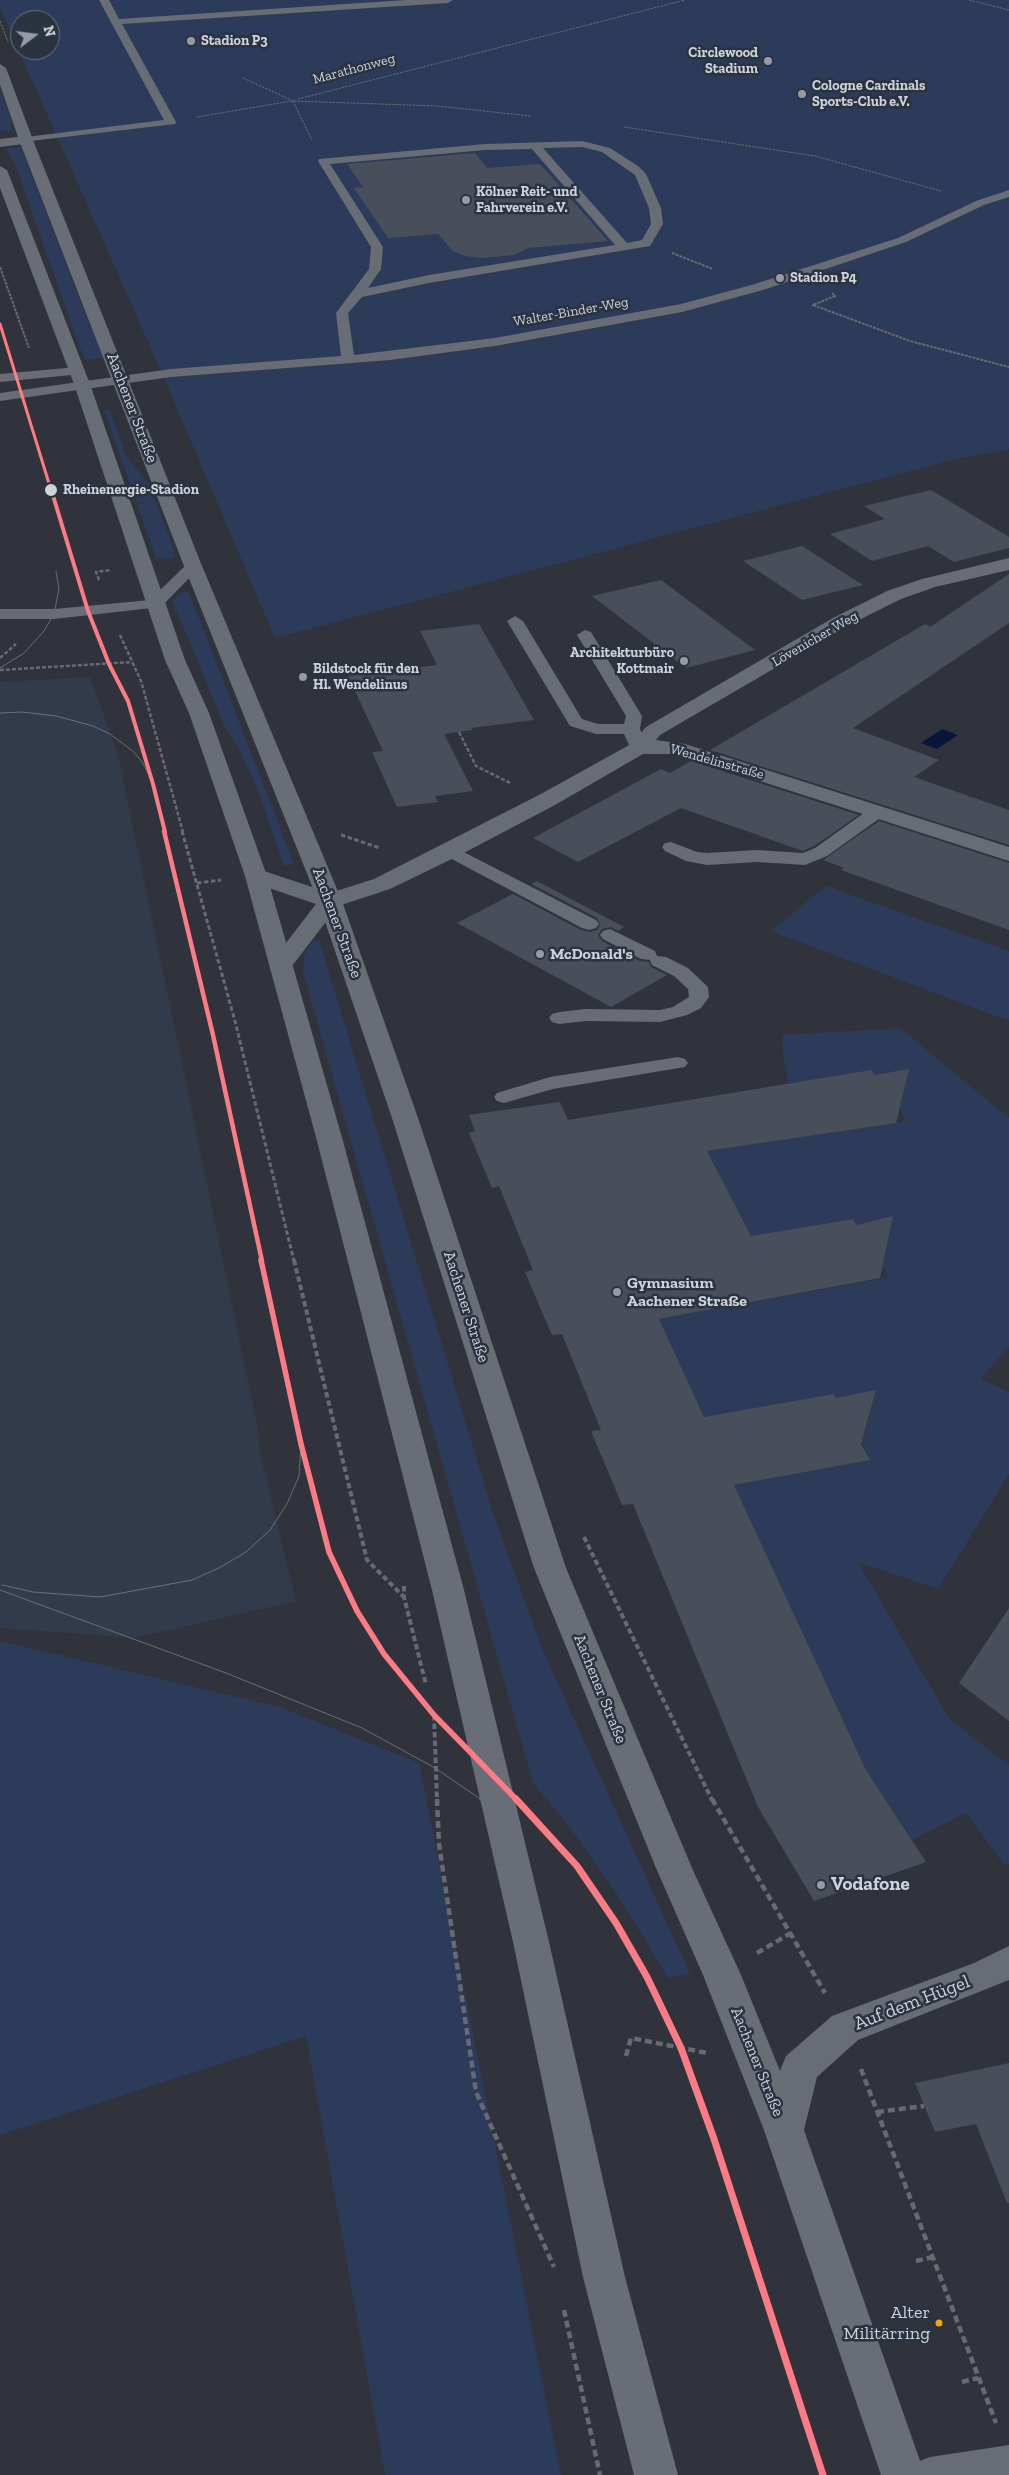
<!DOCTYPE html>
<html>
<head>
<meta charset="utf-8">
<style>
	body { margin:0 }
	#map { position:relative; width:1009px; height:2475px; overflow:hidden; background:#30333b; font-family:"Zilla Slab",serif }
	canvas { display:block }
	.north { position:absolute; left:10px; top:10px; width:50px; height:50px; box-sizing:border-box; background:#2b3240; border:1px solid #6c727e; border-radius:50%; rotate:75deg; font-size:14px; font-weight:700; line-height:20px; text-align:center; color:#cdd2db }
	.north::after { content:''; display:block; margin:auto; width:18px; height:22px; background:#969aa3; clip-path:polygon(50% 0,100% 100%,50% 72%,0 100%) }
</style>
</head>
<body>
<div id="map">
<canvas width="1009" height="2475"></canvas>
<div class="north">N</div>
</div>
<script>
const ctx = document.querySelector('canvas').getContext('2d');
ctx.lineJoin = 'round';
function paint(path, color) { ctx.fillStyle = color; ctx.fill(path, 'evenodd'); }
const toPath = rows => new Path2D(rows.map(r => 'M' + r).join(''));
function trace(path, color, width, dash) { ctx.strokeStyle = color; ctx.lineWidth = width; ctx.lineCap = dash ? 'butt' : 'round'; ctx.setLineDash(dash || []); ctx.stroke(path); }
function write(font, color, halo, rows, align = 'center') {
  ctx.font = font + ' "Zilla Slab",serif'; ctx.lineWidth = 5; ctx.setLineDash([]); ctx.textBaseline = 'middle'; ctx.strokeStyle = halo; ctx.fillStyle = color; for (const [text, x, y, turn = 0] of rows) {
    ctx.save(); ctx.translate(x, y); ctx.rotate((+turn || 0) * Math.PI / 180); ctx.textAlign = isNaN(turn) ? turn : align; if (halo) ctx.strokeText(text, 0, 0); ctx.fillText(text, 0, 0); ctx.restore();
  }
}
paint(toPath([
	[90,677,118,755,257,1425,261,1457,296,1601,135,1638,0,1628,0,682]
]), '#323b4c');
paint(toPath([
	[0,0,1009,0,1009,449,952,460,275,638,157,362,0,8],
	[20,20,50,20,50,50,20,50],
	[0,90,12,122,12,131,0,131],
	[21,147,86,316,104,358,85,360,78,343,16,167,6,148],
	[104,410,110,411,126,456,148,483,173,547,174,555,172,559,156,558],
	[183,592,189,592,294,864,284,866,261,799,241,752,224,725,172,600],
	[826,886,1009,951,1009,1021,771,931],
	[319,940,494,1516,541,1646,690,1974,668,1978,617,1894,571,1829,533,1783,303,972,304,956,311,941],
	[900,1028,1009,1118,1009,1347,980,1379,1009,1392,1009,1474,938,1589,858,1562,949,1719,1009,1765,1009,1864,1004,1865,966,1812,912,1840,866,1770,734,1485,870,1459,858,1438,864,1436,874,1397,836,1398,833,1394,704,1417,659,1319,889,1277,879,1258,885,1256,891,1225,873,1221,857,1225,852,1219,751,1236,707,1151,906,1121,897,1104,901,1103,907,1075,875,1075,871,1070,789,1084,783,1055,782,1035],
	[0,1641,280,1707,419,1763,561,2475,385,2475,306,2036,0,2135]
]), '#2c3b5a');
paint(toPath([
	[942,729,958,735,937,749,921,743]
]), '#09163a');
paint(toPath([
	[475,153,487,168,540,164,608,241,528,248,514,255,483,258,465,256,453,251,438,234,388,238,354,188,363,187,347,164],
	[931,490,1009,537,1009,548,954,562,928,546,872,561,830,534,885,519,864,506],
	[802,546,863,585,802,600,743,561],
	[1009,574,1009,623,853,728,939,760,914,777,1009,810,1009,845,710,750,925,624,930,627],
	[661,580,755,650,686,668,592,596],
	[479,624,534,720,471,728,473,730,444,734,473,791,435,796,438,802,397,807,372,752,383,751,348,676,437,665,420,631],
	[691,761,859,815,814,846,803,851,681,808,578,862,533,838,661,769,670,773],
	[879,821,1009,863,1009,930,841,870,844,868,823,860],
	[537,881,624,927,618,931,611,927,602,929,598,935,602,941,640,961,649,962,651,967,667,975,611,1007,457,923,513,894,581,930,590,932,597,930,600,925,597,918,531,884],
	[909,1069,896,1123,707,1151,751,1236,853,1219,857,1225,893,1216,880,1278,659,1319,704,1417,833,1394,836,1398,876,1390,861,1444,870,1460,734,1485,866,1770,926,1862,814,1901,758,1807,633,1504,622,1505,591,1431,601,1430,562,1334,552,1335,539,1305,525,1272,533,1270,499,1186,492,1188,469,1133,475,1131,469,1115,560,1102,568,1120,871,1070,875,1075],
	[1009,1608,1009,1721,959,1683],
	[1009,2063,1009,2203,1007,2203,976,2124,935,2132,915,2083]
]), '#494e5b');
trace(toPath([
	[969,0,1009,10],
	[0,21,8,42],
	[243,78,293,101,437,106,531,116],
	[298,99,685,0],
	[293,101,312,140],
	[197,117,292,101],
	[624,127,815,156,941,191]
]), '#676b71', 1, [2.5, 1]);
trace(toPath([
	[672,253,713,269],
	[0,267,29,348],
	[832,293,835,296,813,305,910,341,1009,367]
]), '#676b71', 2, [3, 1]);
trace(toPath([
	[99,580,96,572,111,570],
	[120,635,141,681,183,832],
	[0,658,16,644],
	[0,670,132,662],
	[459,732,476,766,510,783]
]), '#676b71', 2.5, [4, 2]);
trace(toPath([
	[182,831,235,1021,294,1261],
	[341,835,380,848],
	[197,883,221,880]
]), '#676b71', 3, [4.5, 2.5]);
trace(toPath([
	[294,1260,367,1560,404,1597],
	[584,1537,712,1800],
	[404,1586,404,1597,426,1685],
	[434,1715,437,1800]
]), '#676b71', 4, [5.5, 3]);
trace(toPath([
	[437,1799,439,1844,476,2092,554,2267],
	[712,1799,825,1993],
	[757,1953,791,1933],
	[626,2056,631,2038,707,2053],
	[861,2069,996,2423],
	[877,2112,924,2106],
	[916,2261,933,2257],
	[564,2310,600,2475],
	[962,2382,978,2378]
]), '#676b71', 4.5, [7, 4]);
paint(toPath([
	[99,0,109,0,119,19,406,0,453,0,448,3,122,24,176,122,175,124,22,142,21,140,26,137,164,120,99,0],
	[582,141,610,148,638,166,646,174,661,208,663,224,650,246,429,283,362,297,348,313,354,355,495,338,681,304,755,284,898,238,976,201,1009,190,1009,197,984,205,906,242,763,290,682,312,495,346,390,360,171,377,0,401,0,393,171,369,341,356,336,313,369,269,371,247,318,161,319,159,485,144,582,141],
	[582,147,602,152,635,175,649,208,651,224,642,240,627,243,543,148,582,147],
	[532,149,615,245,429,275,368,288,381,269,383,247,330,164,485,150,532,149],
	[77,367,84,371,82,374,0,382,0,374,77,367],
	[193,561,198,563,201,566,198,569,161,607,54,619,0,619,0,609,54,609,150,600,188,563,193,561],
	[515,616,523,621,582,719,598,724,624,724,626,716,577,635,585,630,591,632,642,716,640,729,645,743,642,747,630,747,624,734,596,734,570,726,507,621,515,616],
	[877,807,883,808,886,812,883,816,827,856,805,865,757,862,707,865,686,861,665,851,662,847,665,843,671,842,697,852,707,853,757,850,803,853,815,848,871,808,877,807],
	[450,845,596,920,599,924,596,928,589,930,582,928,444,855,441,851,444,847,450,845],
	[610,929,655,951,657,956,666,957,688,968,708,987,709,997,701,1008,687,1015,660,1022,586,1021,559,1024,552,1022,549,1018,552,1014,559,1012,586,1009,660,1010,673,1007,689,997,688,989,674,976,652,965,650,960,641,959,603,939,600,935,603,931,610,929],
	[678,1057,685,1059,688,1063,685,1067,553,1089,504,1103,497,1101,494,1097,497,1093,550,1077,678,1057],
	[1009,2445,1009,2475,912,2475,917,2462,930,2457,1009,2445]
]), '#686c74');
paint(toPath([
	[26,136,31,137,33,140,31,143,0,147,0,139,26,136],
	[1009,558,1009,570,935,587,901,599,847,626,660,735,656,740,685,744,1009,847,1009,861,676,754,643,754,555,805,458,856,390,889,338,906,289,970,281,972,273,970,269,965,316,904,248,881,245,876,248,871,256,869,264,871,330,893,374,879,539,795,631,744,646,727,833,618,887,591,922,579,1009,558],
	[1009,1946,1009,1980,858,2040,817,2077,804,2130,798,2142,784,2148,770,2142,764,2130,781,2068,786,2056,832,2016,974,1963,1009,1946]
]), '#686c74');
paint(toPath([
	[0,64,6,68,33,140,200,561,342,901,418,1118,566,1568,692,1868,741,1975,804,2130,925,2475,881,2475,764,2130,703,1975,656,1868,534,1568,392,1118,318,901,182,561,19,140,0,85,0,64],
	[0,166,7,170,90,384,185,660,209,713,267,876,343,1141,464,1590,549,1942,625,2277,678,2475,634,2475,583,2277,513,1942,432,1590,317,1141,245,876,189,713,165,660,74,384,0,188,0,166]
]), '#686d76');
trace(toPath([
	[0,668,24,653,44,631,54,614,59,589,56,571],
	[0,713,22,712,56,716,93,726,110,734,134,752,143,763,153,784],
	[2,1585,33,1592,100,1597,192,1580,219,1568,246,1552,270,1530,287,1504,299,1476,301,1444],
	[0,1590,226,1673,362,1728,435,1768,482,1800]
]), '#6c6e76', 1);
trace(toPath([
	[480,1799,482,1800]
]), '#6c6e76', 2);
trace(toPath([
	[0,324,51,490]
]), '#fd7b85', 3);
trace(toPath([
	[51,489,88,611,109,664,128,701,153,784,165,832]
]), '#fd7b85', 4);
trace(toPath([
	[164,831,213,1035,262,1261]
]), '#fd7b85', 4.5);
trace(toPath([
	[261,1260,301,1444,329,1552,357,1611,384,1654,434,1715,517,1800]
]), '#fd7b85', 5.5);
trace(toPath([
	[516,1799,577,1866,616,1923,647,1977,681,2048,714,2139,823,2475]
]), '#fd7b85', 7);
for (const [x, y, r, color] of [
	[191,41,5,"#969aa3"],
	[768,61,5,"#969aa3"],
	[802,94,5,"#969aa3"],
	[466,200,5,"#969aa3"],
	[780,278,5,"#969aa3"],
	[51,490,7,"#cdd2db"],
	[684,661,5,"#969aa3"],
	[303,677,5,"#969aa3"],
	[540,954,5,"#969aa3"],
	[617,1292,5,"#969aa3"],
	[821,1885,5,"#969aa3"],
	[939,2323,4.5,"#f7a600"]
]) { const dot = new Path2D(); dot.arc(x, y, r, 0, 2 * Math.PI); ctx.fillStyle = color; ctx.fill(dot); trace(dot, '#2b3240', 2); }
write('bold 14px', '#cdd2db', '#2b3240', [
	["Stadion P3",201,41],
	["Circlewood",758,53,"right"],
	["Stadium",758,69,"right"],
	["Cologne Cardinals",812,86],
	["Sports-Club e.V.",812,102],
	["Kölner Reit- und",476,192],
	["Fahrverein e.V.",476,208],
	["Stadion P4",790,278],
	["Architekturbüro",674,653,"right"],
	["Kottmair",674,669,"right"],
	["Bildstock für den",313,669],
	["Hl. Wendelinus",313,685]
], 'left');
write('14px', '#cdd2db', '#2b3240', [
	["Marathonweg",354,69,-15],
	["Walter-Binder-Weg",571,312,-10],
	["Lövenicher Weg",815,639,-30],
	["Wendelinstraße",717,762,16]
]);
write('bold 14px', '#cdd2db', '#2b3240', [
	["Rheinenergie-Stadion",63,490]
], 'left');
write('16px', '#cdd2db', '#2b3240', [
	["Aachener Straße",132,408,69],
	["Aachener Straße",337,923,70],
	["Aachener Straße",466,1307,72],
	["Aachener Straße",600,1689,68],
	["Aachener Straße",757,2062,68]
]);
write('bold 16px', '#cdd2db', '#2b3240', [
	["McDonald's",550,954],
	["Gymnasium",627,1283],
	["Aachener Straße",627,1301]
], 'left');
write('18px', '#cdd2db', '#2b3240', [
	["Alter",930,2313],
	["Militärring",930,2334]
], 'right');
write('bold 19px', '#cdd2db', '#2b3240', [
	["Vodafone",831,1885]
], 'left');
write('19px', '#cdd2db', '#2b3240', [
	["Auf dem Hügel",912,2003,-21]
]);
</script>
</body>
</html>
